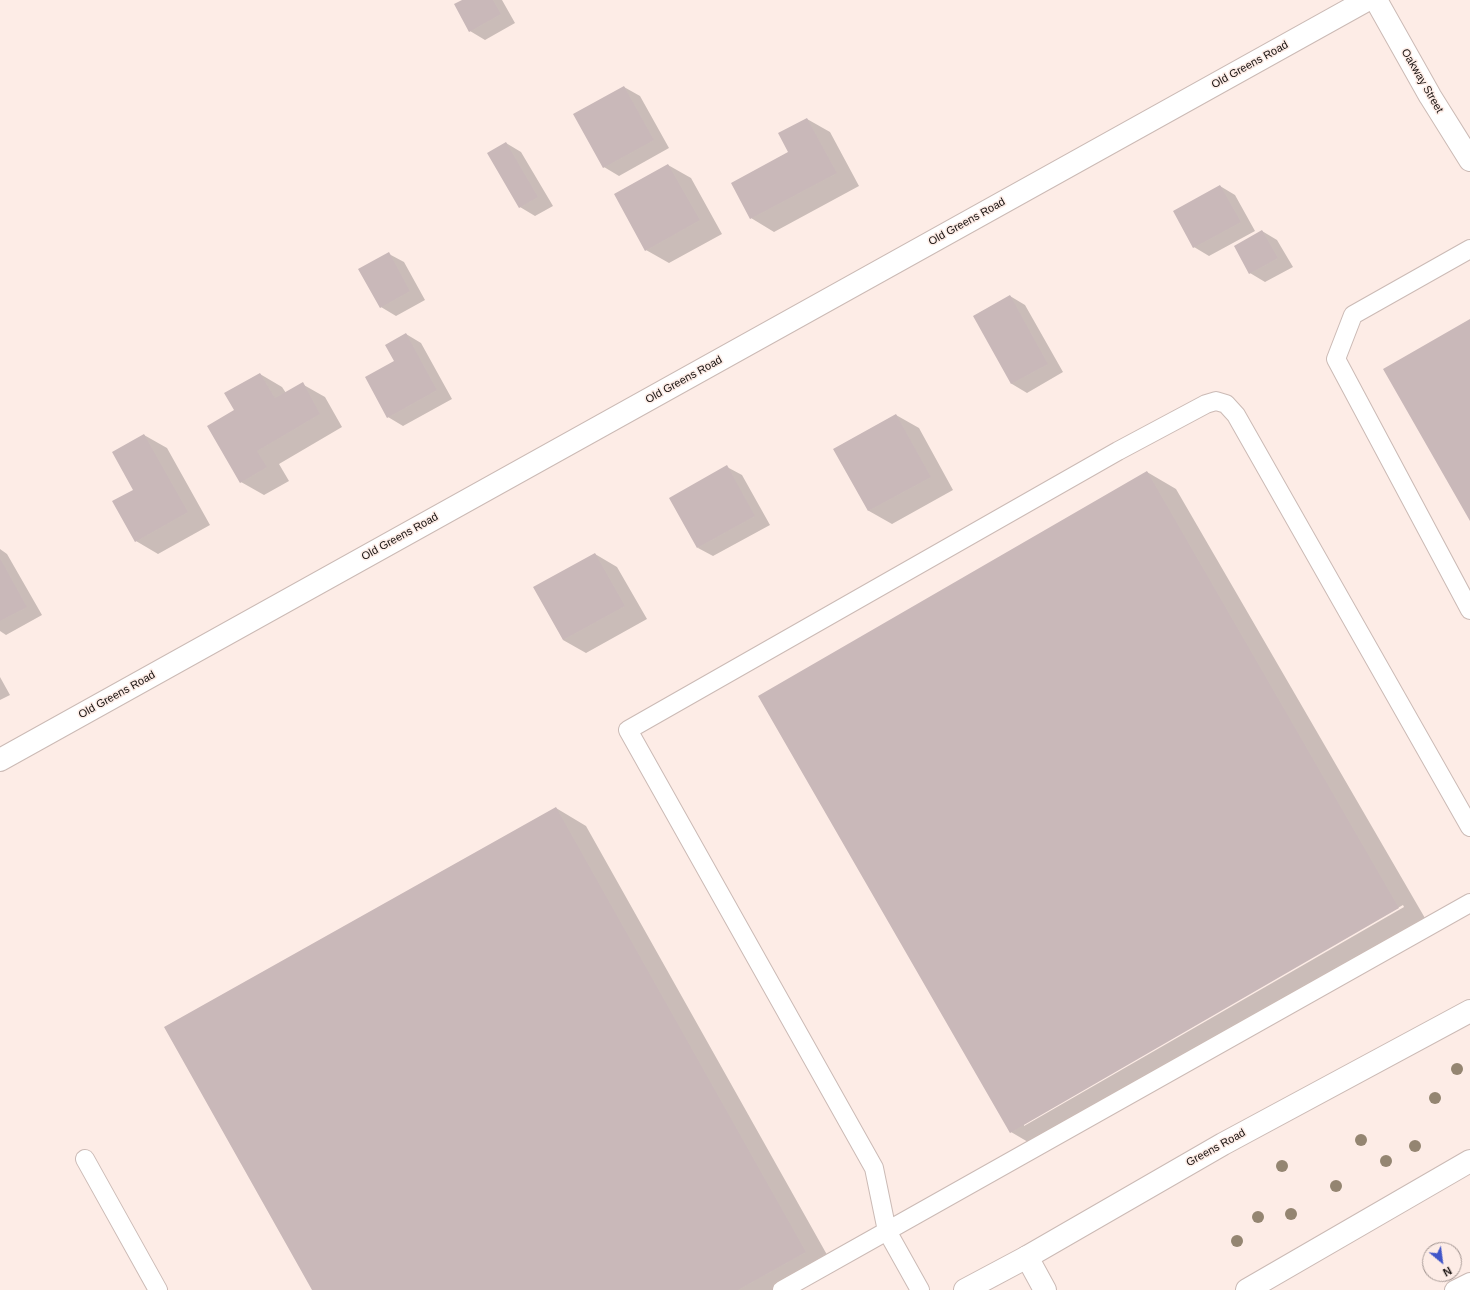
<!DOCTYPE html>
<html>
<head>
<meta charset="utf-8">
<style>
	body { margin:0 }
	#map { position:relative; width:1470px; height:1290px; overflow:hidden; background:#fdece6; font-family:Helvetica,sans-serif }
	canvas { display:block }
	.north { position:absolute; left:1422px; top:1242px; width:40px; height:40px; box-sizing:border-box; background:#fdece6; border:1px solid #a19490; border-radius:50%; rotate:151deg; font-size:11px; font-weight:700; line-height:16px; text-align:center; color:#17110f }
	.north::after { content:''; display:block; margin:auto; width:14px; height:18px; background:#4156c9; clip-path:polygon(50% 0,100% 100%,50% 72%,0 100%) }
</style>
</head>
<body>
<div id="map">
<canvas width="1470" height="1290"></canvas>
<div class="north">N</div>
</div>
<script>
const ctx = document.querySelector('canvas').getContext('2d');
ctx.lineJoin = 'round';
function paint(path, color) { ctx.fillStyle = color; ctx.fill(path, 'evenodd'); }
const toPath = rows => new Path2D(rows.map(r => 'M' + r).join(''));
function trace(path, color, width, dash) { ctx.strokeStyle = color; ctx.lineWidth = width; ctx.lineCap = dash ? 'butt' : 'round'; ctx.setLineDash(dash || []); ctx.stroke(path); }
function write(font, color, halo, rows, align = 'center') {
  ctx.font = font + ' Helvetica,sans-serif'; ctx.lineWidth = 3; ctx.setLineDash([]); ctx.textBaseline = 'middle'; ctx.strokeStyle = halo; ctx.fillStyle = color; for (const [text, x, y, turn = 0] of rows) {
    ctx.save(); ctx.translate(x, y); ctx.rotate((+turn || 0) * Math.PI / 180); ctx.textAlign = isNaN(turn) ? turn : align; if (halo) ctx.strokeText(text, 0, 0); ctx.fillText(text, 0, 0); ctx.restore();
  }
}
paint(toPath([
	[464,0,502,0,515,23,485,40,470,31],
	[624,87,640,96,669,148,619,176,604,167],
	[807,119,830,132,859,186,774,232,751,218,732,184,789,152],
	[506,143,521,152,553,206,535,216,520,207],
	[668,165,691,178,722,234,669,263,646,250],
	[1220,186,1235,195,1255,231,1209,256,1194,247],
	[1262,231,1277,240,1293,267,1265,282,1250,273],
	[389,254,404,262,425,300,396,316,381,307],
	[1010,296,1025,305,1063,372,1027,393,1012,384,974,316],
	[406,334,421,343,452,399,403,426,388,417,396,361],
	[260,374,282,387,286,393,302,384,325,397,342,427,279,464,289,481,264,495,241,482,235,411],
	[896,415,919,428,953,490,892,524,869,511,835,449],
	[144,435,167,448,210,525,158,554,136,541,134,490],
	[727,467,742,475,770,525,713,556,698,548],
	[1147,472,1176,489,1429,925,1040,1149,1011,1132],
	[1403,905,1404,907,1024,1126,1024,1123],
	[0,549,7,554,42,615,6,635,0,631],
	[595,554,617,567,647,619,586,653,563,640],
	[0,677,10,695,0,700],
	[556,808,586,826,835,1269,798,1290,313,1290]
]), '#0003');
paint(toPath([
	[462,0,493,0,501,14,469,32,454,4],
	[624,86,654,140,603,168,573,114],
	[807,118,837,173,750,219,731,183,788,152,778,133],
	[506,142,538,197,519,208,487,153],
	[668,164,700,220,645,251,614,194],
	[1220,185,1241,222,1193,248,1173,211],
	[1262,230,1278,258,1249,274,1234,246],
	[389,252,410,291,380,308,358,269],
	[1010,295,1048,364,1011,384,973,316],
	[1470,319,1470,521,1383,369],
	[406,333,437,390,387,418,365,377,394,361,385,345],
	[260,373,275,398,303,382,320,414,257,451,267,467,240,483,207,426,234,410,224,393],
	[896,414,931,477,868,511,833,449],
	[144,434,188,512,135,542,112,501,133,490,112,452],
	[727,465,755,516,697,548,669,498],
	[1147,471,1399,908,1010,1133,758,696],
	[595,553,625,606,563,640,533,587],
	[0,558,27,607,0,621],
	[556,807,806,1252,738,1290,312,1290,164,1027]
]), '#c9b8b9');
const service = toPath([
	[1470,249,1353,315,1336,359,1470,610],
	[1470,827,1236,415,1226,404,1216,401,1206,404,1118,451,628,730,874,1168,887,1231,1470,903],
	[85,1159,158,1290],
	[782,1290,887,1231,920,1290],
	[1454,1290,1470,1282]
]);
const minor = toPath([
	[1376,0,1430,96,1470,160]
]);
const tertiary = toPath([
	[0,760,1367,0],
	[1027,1257,1045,1290]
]);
const secondary = toPath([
	[965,1290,1027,1257,1223,1144,1470,1011],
	[1247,1290,1470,1161]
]);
trace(service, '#cbbab5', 20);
trace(minor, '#cbbab5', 24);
trace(tertiary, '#cbbab5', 24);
trace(secondary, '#cbbab5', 24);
trace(service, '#fff', 18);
trace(minor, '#fff', 22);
trace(tertiary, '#fff', 22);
trace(secondary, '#fff', 22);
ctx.fillStyle = '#948571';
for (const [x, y] of [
	[1457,1069],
	[1435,1098],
	[1361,1140],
	[1415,1146],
	[1386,1161],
	[1282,1166],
	[1336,1186],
	[1291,1214],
	[1258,1217],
	[1237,1241]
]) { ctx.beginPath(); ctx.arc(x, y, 6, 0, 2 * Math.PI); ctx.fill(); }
write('11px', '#17110f', '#fdece6', [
	["Old Greens Road",1250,65,-29],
	["Oakway Street",1422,81,60],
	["Old Greens Road",967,222,-29],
	["Old Greens Road",684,380,-29],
	["Old Greens Road",400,537,-29],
	["Old Greens Road",117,695,-29],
	["Greens Road",1216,1148,-29]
]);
</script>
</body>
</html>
